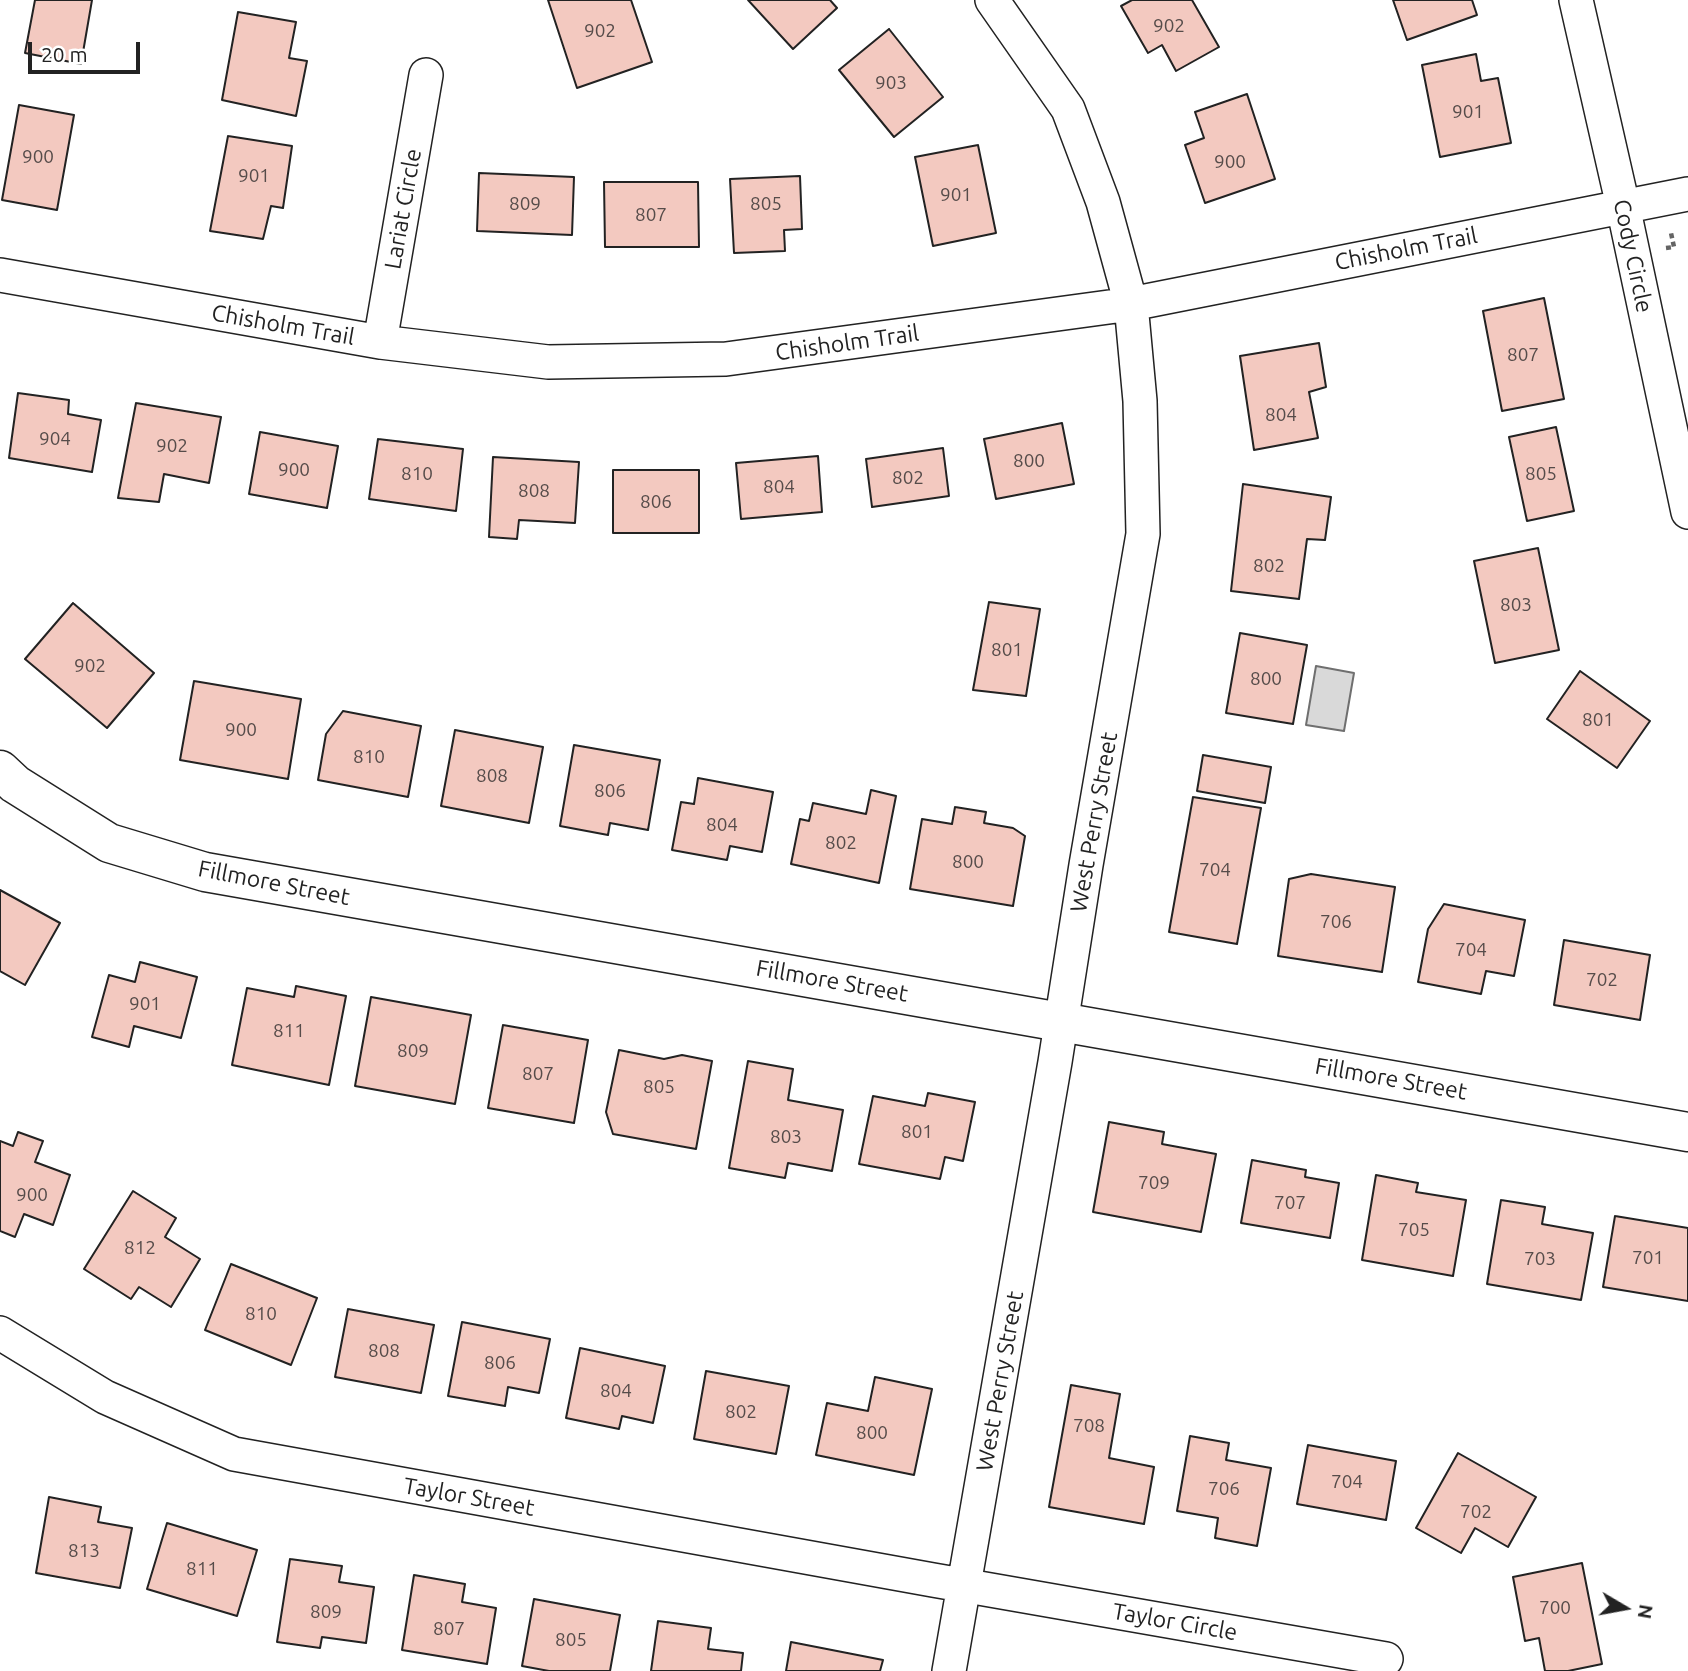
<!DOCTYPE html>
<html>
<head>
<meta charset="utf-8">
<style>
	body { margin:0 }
	#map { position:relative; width:1688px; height:1671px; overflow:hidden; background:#fff; font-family:Ubuntu,sans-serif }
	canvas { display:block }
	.north { position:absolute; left:1590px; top:1573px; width:70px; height:70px; -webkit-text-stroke:5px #fff; paint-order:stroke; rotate:100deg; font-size:19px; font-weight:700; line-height:28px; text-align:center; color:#222 }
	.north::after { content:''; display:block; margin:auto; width:24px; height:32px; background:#222; clip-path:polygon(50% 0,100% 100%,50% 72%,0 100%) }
	.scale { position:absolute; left:28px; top:42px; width:112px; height:32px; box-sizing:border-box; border:4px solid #222; border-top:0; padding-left:9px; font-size:21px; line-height:24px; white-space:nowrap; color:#222; -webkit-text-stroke:5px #fff; paint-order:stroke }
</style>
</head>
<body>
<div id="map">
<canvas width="1688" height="1671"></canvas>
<div class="north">N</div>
<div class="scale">20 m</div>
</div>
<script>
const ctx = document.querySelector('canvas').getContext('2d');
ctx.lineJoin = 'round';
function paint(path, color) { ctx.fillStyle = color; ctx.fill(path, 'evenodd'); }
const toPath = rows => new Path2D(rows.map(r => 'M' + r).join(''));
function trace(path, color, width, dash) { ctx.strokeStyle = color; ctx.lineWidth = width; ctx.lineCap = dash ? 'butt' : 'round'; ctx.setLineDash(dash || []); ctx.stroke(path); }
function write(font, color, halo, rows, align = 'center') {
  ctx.font = font + ' Ubuntu,sans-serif'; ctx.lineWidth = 5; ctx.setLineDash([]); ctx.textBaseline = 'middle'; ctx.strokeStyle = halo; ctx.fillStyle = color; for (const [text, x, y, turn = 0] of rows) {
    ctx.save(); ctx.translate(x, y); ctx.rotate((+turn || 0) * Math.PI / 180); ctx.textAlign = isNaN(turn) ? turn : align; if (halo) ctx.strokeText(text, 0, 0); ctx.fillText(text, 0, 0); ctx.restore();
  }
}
const water = toPath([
	[1316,666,1354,673,1344,731,1306,725,1316,666]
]);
paint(water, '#d9d9d9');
trace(water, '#6f6f6f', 2);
const building = toPath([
	[35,0,92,0,81,64,25,53,35,0],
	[548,0,631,0,652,62,577,88,548,0],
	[748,0,830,0,837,8,793,49,748,0],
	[1132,0,1192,0,1219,47,1176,71,1162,45,1148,53,1121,6,1132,0],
	[1393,0,1472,0,1477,15,1407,40,1393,0],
	[238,12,296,22,289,58,307,61,296,116,222,100,238,12],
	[889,29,943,97,894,137,839,70,889,29],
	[1476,54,1481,81,1498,78,1511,143,1440,157,1422,65,1476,54],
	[1247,94,1275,179,1205,203,1185,145,1204,138,1195,112,1247,94],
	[19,105,74,115,57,210,2,200,19,105],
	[228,136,292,146,283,208,271,206,263,239,210,231,228,136],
	[978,145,996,233,933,246,915,157,978,145],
	[479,173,574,177,572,235,477,231,479,173],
	[800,176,802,229,784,230,785,251,734,253,730,179,800,176],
	[604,182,698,182,699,247,605,247,604,182],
	[1544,298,1564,399,1502,411,1483,311,1544,298],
	[1319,343,1326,387,1309,392,1318,438,1254,450,1240,356,1319,343],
	[18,393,69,400,68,414,101,420,92,472,9,458,18,393],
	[136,403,221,417,209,483,164,474,159,502,118,498,136,403],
	[1062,423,1074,484,996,499,984,439,1062,423],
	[1556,427,1574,511,1527,521,1509,437,1556,427],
	[260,432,338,446,327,508,249,494,260,432],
	[378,439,463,449,456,511,369,499,378,439],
	[943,448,949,496,872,507,866,459,943,448],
	[818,456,822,512,741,519,736,463,818,456],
	[493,457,579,462,575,523,519,520,517,539,489,537,493,457],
	[613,470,699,470,699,533,613,533,613,470],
	[1243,484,1331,497,1325,540,1307,539,1299,599,1231,591,1243,484],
	[1538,548,1559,650,1495,663,1474,561,1538,548],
	[989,602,1040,609,1026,696,973,690,989,602],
	[73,603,154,673,107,728,25,659,73,603],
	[1240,633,1307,645,1293,724,1226,713,1240,633],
	[1580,671,1650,721,1617,768,1547,719,1580,671],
	[194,681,301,699,288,779,180,760,194,681],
	[343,711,421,726,408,797,318,780,326,734,343,711],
	[455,730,543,747,529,823,441,806,455,730],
	[574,745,660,760,648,830,610,823,608,835,560,826,574,745],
	[1203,755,1271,767,1265,803,1197,791,1203,755],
	[698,778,773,792,762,852,730,846,727,860,672,850,681,802,694,804,698,778],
	[871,790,896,796,879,883,791,864,800,819,809,821,813,803,866,814,871,790],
	[1193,797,1261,808,1237,944,1169,932,1193,797],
	[955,807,986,812,984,823,1013,828,1025,836,1013,906,910,889,922,819,952,824,955,807],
	[1311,874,1395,887,1382,972,1278,956,1289,879,1311,874],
	[0,890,60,923,25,985,0,971,0,890],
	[1444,904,1525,920,1514,976,1486,971,1481,994,1418,982,1428,929,1444,904],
	[1564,940,1650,955,1640,1020,1554,1005,1564,940],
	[140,962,197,977,181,1038,134,1026,129,1047,92,1037,109,975,135,982,140,962],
	[296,986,346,996,329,1085,232,1065,247,988,294,997,296,986],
	[371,997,471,1015,455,1104,355,1086,371,997],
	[503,1025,588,1040,574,1123,488,1108,503,1025],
	[619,1050,664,1059,682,1055,712,1061,696,1149,613,1134,606,1112,619,1050],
	[748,1061,793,1069,788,1100,843,1110,832,1171,788,1163,785,1178,729,1168,748,1061],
	[928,1093,975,1102,963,1161,945,1157,940,1179,859,1164,873,1096,925,1106,928,1093],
	[1109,1122,1164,1132,1162,1144,1216,1154,1201,1232,1093,1212,1109,1122],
	[18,1132,43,1141,35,1162,70,1175,53,1225,24,1214,15,1237,0,1231,0,1141,13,1146,18,1132],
	[1252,1160,1306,1170,1305,1177,1339,1183,1330,1238,1241,1223,1252,1160],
	[1376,1175,1418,1183,1416,1192,1466,1200,1453,1276,1362,1260,1376,1175],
	[133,1191,176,1218,165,1237,200,1259,171,1307,139,1287,131,1299,84,1269,133,1191],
	[1501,1200,1545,1207,1542,1224,1593,1233,1581,1300,1487,1284,1501,1200],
	[1615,1216,1688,1228,1688,1301,1603,1287,1615,1216],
	[231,1264,317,1298,291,1365,205,1330,231,1264],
	[348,1309,434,1325,421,1393,335,1377,348,1309],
	[462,1322,550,1339,539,1393,508,1387,505,1406,448,1396,462,1322],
	[580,1348,665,1366,653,1423,622,1416,619,1429,566,1418,580,1348],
	[706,1371,789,1386,776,1454,694,1439,706,1371],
	[875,1377,932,1389,914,1475,816,1455,827,1403,868,1411,875,1377],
	[1071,1385,1120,1394,1109,1458,1154,1467,1144,1524,1049,1507,1071,1385],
	[1190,1436,1229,1443,1226,1460,1271,1468,1257,1546,1215,1538,1218,1518,1177,1511,1190,1436],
	[1308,1445,1396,1461,1386,1520,1297,1504,1308,1445],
	[1458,1453,1536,1497,1508,1547,1475,1528,1461,1553,1416,1528,1458,1453],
	[49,1497,101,1507,98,1522,132,1528,120,1588,36,1573,49,1497],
	[167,1523,257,1550,237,1616,147,1589,167,1523],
	[290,1559,342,1566,339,1582,374,1587,366,1643,322,1637,320,1648,277,1642,290,1559],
	[1582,1563,1602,1664,1568,1671,1545,1671,1539,1638,1525,1641,1513,1577,1582,1563],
	[414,1575,465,1584,462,1602,496,1608,487,1664,402,1650,414,1575],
	[534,1599,620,1615,610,1671,549,1671,522,1666,534,1599],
	[658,1621,711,1628,708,1649,743,1653,741,1671,651,1671,658,1621],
	[791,1642,883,1660,880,1671,786,1671,791,1642]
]);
paint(building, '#f3c9c0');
trace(building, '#222', 2);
const minor = toPath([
	[1576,0,1623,206,1688,512],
	[0,275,380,342,548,362,726,359,1131,304,1688,194],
	[380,342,426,75],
	[0,1333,105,1397,234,1454,933,1580,1386,1659],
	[949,1671,1055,1062,1086,865,1143,534,1140,401,1131,304,1103,202,1068,109,992,0]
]);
const tertiary = toPath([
	[0,770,15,784,109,843,205,872,1688,1132]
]);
trace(minor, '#222', 36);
trace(tertiary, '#222', 41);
trace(toPath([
	[1666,248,1674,247,1671,233]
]), '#646464', 4.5, [5, 3.5]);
trace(minor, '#fff', 33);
trace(tertiary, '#fff', 38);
write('19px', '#564c4a', null, [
	["902",1169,26],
	["902",600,31],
	["903",891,83],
	["901",1468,112],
	["900",38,157],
	["900",1230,162],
	["901",254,176],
	["901",956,195],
	["809",525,204],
	["805",766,204],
	["807",651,215],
	["807",1523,355],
	["804",1281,415],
	["904",55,439],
	["902",172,446],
	["800",1029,461],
	["900",294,470],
	["810",417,474],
	["805",1541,474],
	["802",908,478],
	["804",779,487],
	["808",534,491],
	["806",656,502],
	["802",1269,566],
	["803",1516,605],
	["801",1007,650],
	["902",90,666],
	["800",1266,679],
	["801",1598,720],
	["900",241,730],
	["810",369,757],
	["808",492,776],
	["806",610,791],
	["804",722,825],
	["802",841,843],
	["800",968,862],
	["704",1215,870],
	["706",1336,922],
	["704",1471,950],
	["702",1602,980],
	["901",145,1004],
	["811",289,1031],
	["809",413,1051],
	["807",538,1074],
	["805",659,1087],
	["801",917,1132],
	["803",786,1137],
	["709",1154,1183],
	["900",32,1195],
	["707",1290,1203],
	["705",1414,1230],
	["812",140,1248],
	["701",1648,1258],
	["703",1540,1259],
	["810",261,1314],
	["808",384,1351],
	["806",500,1363],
	["804",616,1391],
	["802",741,1412],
	["708",1089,1426],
	["800",872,1433],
	["704",1347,1482],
	["706",1224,1489],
	["702",1476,1512],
	["813",84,1551],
	["811",202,1569],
	["700",1555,1608],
	["809",326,1612],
	["807",449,1629],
	["805",571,1640]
]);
write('23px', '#222', '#fff', [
	["Lariat Circle",403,209,-80],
	["Chisholm Trail",1406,249,-11],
	["Cody Circle",1633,256,78],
	["Chisholm Trail",283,325,10],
	["Chisholm Trail",847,343,-8],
	["West Perry Street",1094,822,-80],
	["Fillmore Street",274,883,11],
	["Fillmore Street",832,981,10],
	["Fillmore Street",1391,1079,10],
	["West Perry Street",1000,1381,-80],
	["Taylor Street",469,1497,10],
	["Taylor Circle",1175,1622,10]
]);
</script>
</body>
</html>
